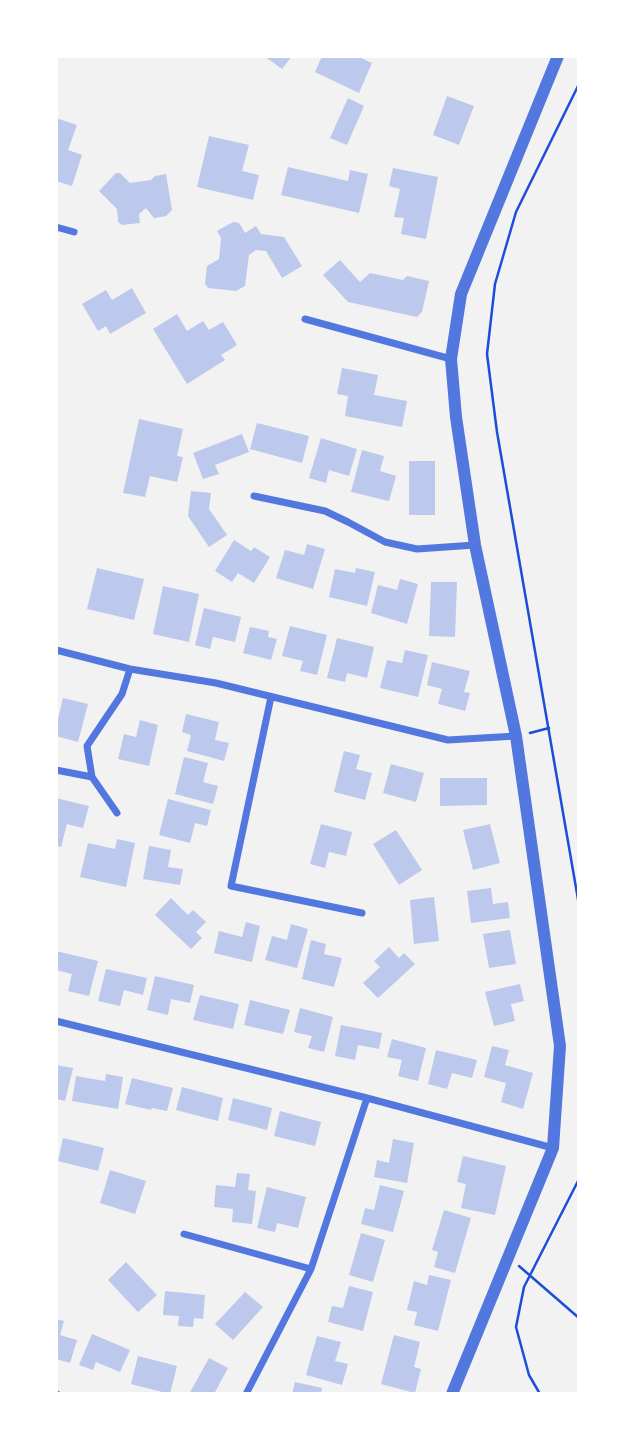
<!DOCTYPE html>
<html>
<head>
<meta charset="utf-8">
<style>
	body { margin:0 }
	#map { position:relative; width:635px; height:1450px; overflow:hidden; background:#f2f2f2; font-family:"Noto Sans",sans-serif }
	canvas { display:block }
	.frame { position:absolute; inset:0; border:58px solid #fff; pointer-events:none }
</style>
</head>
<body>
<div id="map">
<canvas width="635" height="1450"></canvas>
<div class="frame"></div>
</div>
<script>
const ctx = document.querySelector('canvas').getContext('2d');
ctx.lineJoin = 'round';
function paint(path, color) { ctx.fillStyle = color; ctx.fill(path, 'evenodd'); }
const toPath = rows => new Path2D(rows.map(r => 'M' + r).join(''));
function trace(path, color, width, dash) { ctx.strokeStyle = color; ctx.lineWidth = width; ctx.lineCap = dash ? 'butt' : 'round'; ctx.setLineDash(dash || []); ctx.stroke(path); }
paint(toPath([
	[264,56,292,56,282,69],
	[322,56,357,56,372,63,359,93,315,72],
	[447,96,474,106,459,145,433,135],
	[348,98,364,106,347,145,330,138],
	[56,118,77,125,68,150,82,155,72,186,56,181,58,168,56,167],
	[209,136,249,145,242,171,259,175,253,200,197,187],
	[288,167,348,181,350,170,368,174,359,213,281,195],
	[393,168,438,177,426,239,401,234,404,218,394,217,400,189,389,186],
	[116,173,120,173,130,183,151,180,155,176,166,174,172,210,166,216,154,218,146,208,139,214,140,223,122,225,118,222,117,209,99,191],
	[233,222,239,223,245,233,256,226,261,234,284,237,302,266,282,278,266,251,256,250,249,255,245,286,236,291,208,288,205,284,207,266,219,259,221,238,217,231],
	[340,260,360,282,370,273,403,280,407,276,429,281,422,312,417,317,348,302,323,275],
	[132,288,146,313,110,334,106,326,98,331,82,304,106,290,112,300],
	[177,314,187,331,203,321,209,330,223,322,237,345,221,355,225,360,187,384,153,329],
	[342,368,378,375,374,395,407,401,402,427,345,416,348,396,337,394],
	[139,419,183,429,177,456,183,457,177,482,150,476,145,497,123,493],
	[257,423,309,436,302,463,250,449],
	[242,434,249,452,215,465,219,474,203,479,193,453],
	[321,438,357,449,349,476,329,470,326,483,309,478],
	[362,450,384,456,380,471,396,476,389,501,351,492],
	[409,461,435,461,435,515,409,515],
	[191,491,211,493,209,509,227,535,209,547,188,516],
	[234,540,251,551,254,547,270,557,254,583,238,573,232,582,215,571],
	[307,544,325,549,313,589,276,578,285,550,304,555],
	[97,568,144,579,134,620,87,609],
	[356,568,375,572,367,606,329,597,335,569,355,573],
	[400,579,418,584,407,624,371,613,378,585,397,590],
	[431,582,457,582,455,637,429,636],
	[163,586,199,594,189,642,153,634],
	[204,608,241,617,235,642,213,637,210,649,195,645],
	[290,626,327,635,317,675,300,671,303,661,282,656],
	[250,627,269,631,268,637,277,639,271,660,243,653],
	[337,638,374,647,367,678,347,673,345,682,327,678],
	[405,650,428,655,418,697,380,688,387,660,402,663],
	[432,662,470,671,464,692,470,693,465,711,438,704,442,689,427,685],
	[63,698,88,704,78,742,56,736,56,727],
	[186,714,219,722,215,740,229,743,224,761,187,751,191,735,182,732],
	[140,720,158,725,149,766,118,759,124,734,136,737],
	[344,751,360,755,356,769,372,773,365,800,334,792],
	[184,757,208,763,203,782,218,786,213,804,175,794],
	[391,764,424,773,416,802,383,793],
	[440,778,487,778,487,805,440,806],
	[56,798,89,806,83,828,67,824,61,847,56,846],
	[168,799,211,810,207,826,195,823,190,843,159,835],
	[321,824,352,832,346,856,329,852,325,868,310,864],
	[490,824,500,863,473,870,463,830],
	[396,830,422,870,399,885,373,844],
	[117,839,135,843,126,887,80,877,88,843,115,849],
	[149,846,171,850,168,867,183,869,180,885,143,879],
	[491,888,493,904,508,902,510,918,471,923,467,891],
	[434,897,439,941,414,944,410,900],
	[171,898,188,915,193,910,206,922,196,932,202,938,191,949,155,915],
	[246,922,260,926,252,962,214,953,219,931,242,937],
	[291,924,308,929,297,968,265,960,272,936,287,940],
	[510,930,516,964,489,968,483,934],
	[311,940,326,944,324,954,342,958,334,987,302,979],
	[389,947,399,958,404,953,415,964,378,998,363,983,380,967,374,961],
	[56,951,98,961,89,996,68,991,72,974,56,970],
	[106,969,147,978,143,995,124,990,120,1006,98,1001],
	[155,976,194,985,190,1003,171,999,168,1015,147,1010],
	[520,984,524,1001,511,1004,515,1021,494,1026,485,992],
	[200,995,239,1004,233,1029,193,1020],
	[250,1000,290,1010,283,1034,244,1025],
	[300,1008,333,1017,324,1052,308,1048,312,1036,294,1032],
	[341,1025,382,1033,379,1049,358,1045,355,1060,335,1056],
	[392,1039,426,1048,418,1081,398,1076,402,1060,387,1057],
	[492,1046,509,1050,505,1065,533,1073,523,1109,501,1102,506,1083,484,1077],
	[436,1050,477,1060,472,1078,452,1073,447,1089,428,1084],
	[56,1065,73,1068,65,1101,56,1099],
	[106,1074,123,1077,118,1109,72,1101,76,1076,105,1081],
	[132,1078,173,1088,167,1111,152,1108,151,1110,125,1104],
	[182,1087,223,1098,218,1121,176,1110],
	[233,1098,272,1108,267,1130,228,1120],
	[280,1111,321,1122,315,1146,274,1136],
	[63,1138,104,1148,98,1171,58,1161],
	[393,1139,414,1143,407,1183,374,1177,377,1160,389,1163],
	[463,1156,506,1166,495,1215,461,1208,466,1184,457,1182],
	[110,1170,146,1181,135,1214,100,1203],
	[237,1173,250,1174,248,1190,256,1191,252,1224,232,1222,233,1209,214,1207,216,1185,235,1187],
	[380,1185,404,1191,393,1232,361,1224,365,1208,374,1210],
	[267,1187,306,1197,298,1228,277,1223,275,1232,257,1228],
	[444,1210,471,1218,455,1273,434,1267,438,1252,432,1250],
	[361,1233,385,1240,373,1282,349,1275],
	[126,1262,157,1295,138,1312,108,1280],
	[429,1275,451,1280,438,1331,414,1325,417,1312,407,1310,414,1281,427,1285],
	[349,1286,373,1292,363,1331,328,1322,332,1306,343,1308],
	[165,1291,205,1295,203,1319,194,1318,193,1327,178,1326,179,1316,163,1315],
	[245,1292,263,1307,233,1340,215,1324],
	[56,1319,64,1321,60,1335,77,1340,70,1363,56,1359],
	[92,1334,130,1350,120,1372,96,1362,93,1370,79,1365],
	[394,1335,420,1342,414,1367,421,1369,415,1393,381,1384],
	[317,1336,341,1342,335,1361,348,1364,342,1385,306,1375],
	[138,1356,177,1366,170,1394,131,1384],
	[209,1358,228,1368,214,1394,189,1394],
	[295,1382,322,1388,321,1394,292,1394]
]), '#bdc9ec');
trace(toPath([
	[579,84,516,212,495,284,487,354,497,432,579,905],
	[530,733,549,728],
	[519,1266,579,1318],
	[540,1394,529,1375,516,1327,524,1287,579,1179]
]), '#1d4ed8', 2.5);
trace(toPath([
	[56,227,74,232],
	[305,319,451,359],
	[254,496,325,511,348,522,385,542,417,549,475,545],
	[56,650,130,669,216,683,448,740,516,736],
	[271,697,231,886,362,913],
	[56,770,92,777],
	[117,813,92,777,87,746,122,694,130,669],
	[56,1021,367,1098,553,1148],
	[184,1234,311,1269],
	[56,1394,57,1394],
	[246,1394,311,1269,367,1098]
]), '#5277de', 7);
trace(toPath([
	[452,1394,553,1148,560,1046,516,736,475,545,456,417,451,359,461,294,558,56]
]), '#5277de', 12);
</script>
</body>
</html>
